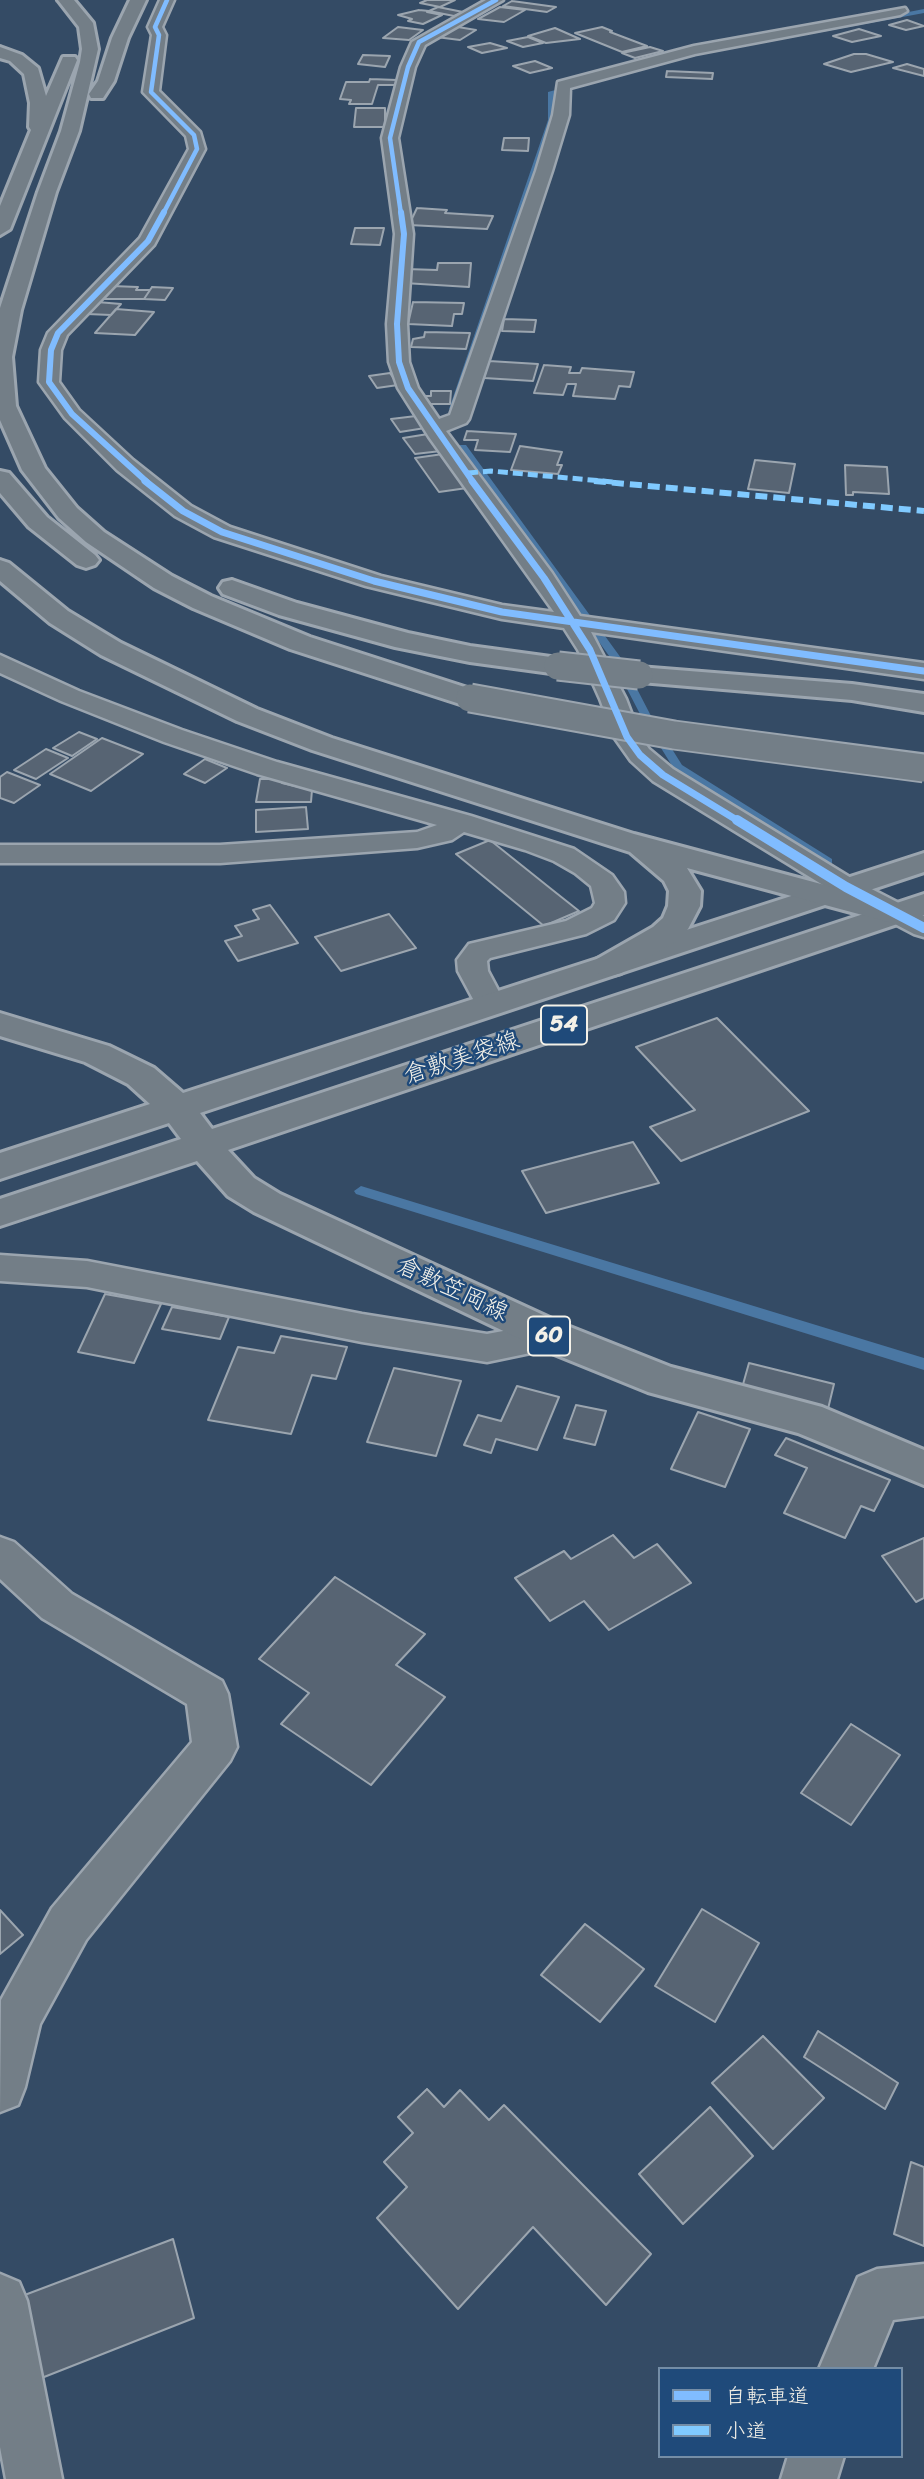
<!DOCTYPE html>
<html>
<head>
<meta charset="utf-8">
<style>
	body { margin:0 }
	#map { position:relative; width:924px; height:2479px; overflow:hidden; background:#344b65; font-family:Sriracha,"Klee One",sans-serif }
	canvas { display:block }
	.legend { position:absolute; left:658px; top:2367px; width:245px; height:91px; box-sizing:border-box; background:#1f4a7a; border:2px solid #748da6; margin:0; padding:9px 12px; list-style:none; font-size:21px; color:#f4f1e8 }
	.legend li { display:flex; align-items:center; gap:14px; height:35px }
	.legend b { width:35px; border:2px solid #748da6 }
</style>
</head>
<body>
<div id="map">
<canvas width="924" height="2479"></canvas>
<ul class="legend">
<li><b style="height:9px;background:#80bcff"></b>自転車道</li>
<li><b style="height:9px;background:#80caff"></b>小道</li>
</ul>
</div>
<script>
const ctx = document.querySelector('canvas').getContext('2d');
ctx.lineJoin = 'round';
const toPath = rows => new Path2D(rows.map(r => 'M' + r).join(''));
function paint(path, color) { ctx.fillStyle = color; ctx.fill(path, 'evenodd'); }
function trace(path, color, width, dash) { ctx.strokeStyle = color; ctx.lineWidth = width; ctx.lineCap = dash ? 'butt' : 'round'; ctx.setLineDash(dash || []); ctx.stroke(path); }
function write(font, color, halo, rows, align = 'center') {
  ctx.font = font + ' Sriracha,"Klee One",sans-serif'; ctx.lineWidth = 5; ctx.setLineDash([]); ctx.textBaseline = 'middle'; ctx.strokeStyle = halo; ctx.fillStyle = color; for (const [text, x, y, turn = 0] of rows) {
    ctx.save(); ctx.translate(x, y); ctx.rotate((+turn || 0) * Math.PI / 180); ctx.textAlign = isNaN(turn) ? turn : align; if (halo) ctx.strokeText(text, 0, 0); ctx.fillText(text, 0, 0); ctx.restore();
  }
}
paint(toPath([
	[924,9,924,13,757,44,754,42,924,9],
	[713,48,715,51,668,63,665,61,713,48],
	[574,85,576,88,554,93,554,120,456,407,449,409,548,120,548,92,574,85],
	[460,445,466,445,621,658,650,714,682,765,832,859,832,863,824,863,674,769,640,714,612,660,460,449,460,445],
	[361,1186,924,1358,924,1370,356,1194,354,1191,361,1186]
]), '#4a77a3');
const building = toPath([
	[427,0,455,0,440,7,420,3,427,0],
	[512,1,556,7,547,12,503,6,512,1],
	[438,7,463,12,454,16,429,11,438,7],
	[500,7,525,10,504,22,478,19,500,7],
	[419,10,429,11,427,12,442,15,423,24,408,21,412,19,398,15,419,10],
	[907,20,924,26,906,30,889,25,907,20],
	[452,26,476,30,460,40,436,37,452,26],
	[398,27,423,30,409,40,383,38,398,27],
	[602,27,612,31,610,32,647,46,622,52,575,33,602,27],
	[555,28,580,39,546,43,528,36,555,28],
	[859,29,881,36,852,42,833,36,859,29],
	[528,37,543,43,523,47,507,41,528,37],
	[490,43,507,48,482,53,468,47,490,43],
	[650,47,663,51,635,58,622,53,650,47],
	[854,54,866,54,893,62,851,72,824,64,854,54],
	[363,55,390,56,385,67,358,64,363,55],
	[535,61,552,68,530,73,513,66,535,61],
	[907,64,924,69,924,76,893,68,907,64],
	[667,71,713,73,712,79,666,77,667,71],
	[370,79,397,80,396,85,378,85,372,104,349,104,351,100,340,99,346,82,369,82,370,79],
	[356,108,385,108,385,127,354,127,356,108],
	[504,138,529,138,528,151,502,150,504,138],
	[417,208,447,210,445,213,493,216,487,229,409,225,417,208],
	[355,228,384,228,380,245,351,244,355,228],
	[438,263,471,263,469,287,404,283,406,269,437,270,438,263],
	[112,286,138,287,136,290,150,290,144,299,104,299,112,286],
	[152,287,173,288,165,300,144,299,152,287],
	[97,302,121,304,111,315,87,314,97,302],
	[413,302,464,303,462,314,454,314,452,326,408,324,413,302],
	[116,309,154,312,135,335,95,333,116,309],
	[504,319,536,320,534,332,502,331,504,319],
	[425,332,470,333,466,349,411,347,413,339,424,337,425,332],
	[489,361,538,364,533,381,484,378,489,361],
	[544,365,571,367,569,373,580,373,582,368,634,372,630,387,619,386,615,399,573,396,576,384,567,384,563,395,534,393,544,365],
	[390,373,398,385,377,388,369,376,390,373],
	[431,391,451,391,450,404,421,404,421,396,431,396,431,391],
	[416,416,425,428,400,432,391,419,416,416],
	[467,431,516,434,510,452,475,450,478,440,464,440,467,431],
	[428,434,441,451,415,454,403,438,428,434],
	[520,446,562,452,557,465,562,465,558,474,511,470,520,446],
	[443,454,467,488,439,492,415,458,443,454],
	[755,460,795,464,789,493,748,489,755,460],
	[845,465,887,467,889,494,853,492,853,495,846,495,845,465],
	[79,732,97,739,72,756,53,748,79,732],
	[102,738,143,754,91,791,50,774,102,738],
	[46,749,68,758,36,779,14,770,46,749],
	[205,759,227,768,205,783,184,774,205,759],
	[7,772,40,785,14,803,0,798,0,777,7,772],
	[260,779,281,779,282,783,312,790,311,802,256,802,260,779],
	[306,807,308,829,256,832,256,810,306,807],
	[490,840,550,888,579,911,544,926,456,854,490,840],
	[270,905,298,943,238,961,225,941,242,936,235,926,259,919,253,910,270,905],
	[389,914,416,948,341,971,315,937,389,914],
	[717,1018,809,1111,681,1161,650,1127,695,1110,636,1047,717,1018],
	[633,1142,659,1183,546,1213,522,1171,633,1142],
	[105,1294,161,1304,134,1363,78,1352,105,1294],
	[172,1307,229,1317,220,1339,162,1329,172,1307],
	[281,1336,347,1347,336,1379,312,1375,291,1434,208,1420,238,1347,274,1353,281,1336],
	[749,1363,834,1384,828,1409,742,1388,749,1363],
	[394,1368,461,1381,436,1456,367,1442,394,1368],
	[517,1386,559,1397,537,1450,496,1439,491,1453,464,1445,478,1415,501,1421,517,1386],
	[576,1405,606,1411,595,1445,564,1438,576,1405],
	[698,1412,750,1429,725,1487,671,1469,698,1412],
	[786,1438,890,1480,874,1511,861,1506,845,1538,784,1513,807,1468,775,1455,786,1438],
	[613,1535,634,1558,657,1544,691,1583,609,1630,584,1601,550,1621,515,1578,564,1551,571,1559,613,1535],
	[924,1538,924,1598,916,1602,882,1556,924,1538],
	[335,1577,425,1634,396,1665,445,1697,371,1785,281,1724,309,1693,259,1659,335,1577],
	[851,1724,900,1755,851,1825,801,1793,851,1724],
	[702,1909,759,1943,715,2022,655,1986,702,1909],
	[0,1910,23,1935,0,1954,0,1910],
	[585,1924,644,1969,600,2022,541,1975,585,1924],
	[818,2031,898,2083,885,2109,804,2057,818,2031],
	[763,2036,824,2098,773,2149,712,2083,763,2036],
	[427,2089,444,2107,460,2090,489,2120,504,2105,651,2254,606,2305,533,2227,458,2309,377,2218,407,2187,384,2162,413,2133,398,2117,427,2089],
	[710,2107,753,2156,683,2224,639,2174,710,2107],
	[911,2162,924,2167,924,2246,894,2234,911,2162],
	[173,2239,194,2318,39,2379,22,2296,173,2239]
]);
paint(building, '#576473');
trace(building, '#9ba5af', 2);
const street = toPath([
	[160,0,174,0,162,27,166,35,159,91,200,132,205,149,154,245,67,335,61,350,59,382,79,410,133,460,191,506,230,527,381,576,502,605,554,612,429,437,398,388,389,362,387,324,395,234,382,138,401,67,412,42,486,0,503,0,425,45,415,67,398,138,413,234,407,324,409,362,418,388,439,419,450,415,536,171,553,115,558,82,694,46,905,8,907,11,900,15,695,54,570,88,569,115,552,171,469,419,466,423,446,431,552,573,580,616,924,663,924,679,591,632,626,699,640,736,649,749,673,769,856,881,924,916,924,937,914,934,836,893,653,781,631,761,614,737,600,699,578,650,564,628,502,619,366,586,214,537,175,516,117,470,65,418,39,382,41,350,48,333,140,238,189,149,186,136,143,92,152,35,148,27,160,0],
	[0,655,79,691,182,730,277,762,471,816,574,849,612,875,624,892,625,903,614,920,586,934,490,958,487,961,488,971,506,1005,502,1012,491,1015,480,1012,458,971,457,960,469,944,566,921,592,908,595,903,591,886,575,873,554,861,525,850,464,832,452,840,417,848,220,863,0,863,0,845,220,845,417,832,437,825,257,774,164,742,61,701,0,673,0,655],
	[0,1255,87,1261,362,1314,487,1334,551,1322,564,1326,569,1336,564,1346,487,1362,362,1342,87,1287,0,1281,0,1255],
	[0,1537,14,1542,72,1594,222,1681,228,1694,237,1747,230,1761,86,1940,40,2024,25,2087,18,2105,0,2112,1,2000,52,1908,192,1742,187,1704,42,1618,0,1579,0,1537],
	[924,2264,924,2316,893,2320,873,2369,819,2369,858,2277,877,2269,924,2264],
	[0,2274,19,2282,27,2301,62,2479,6,2479,0,2447,0,2274],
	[788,2456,844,2456,837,2479,781,2479,788,2456]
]);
const primary = toPath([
	[924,853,924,872,200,1113,212,1129,924,894,924,915,228,1150,254,1178,280,1194,565,1325,671,1367,822,1407,924,1450,924,1485,798,1433,648,1392,537,1347,254,1212,228,1196,197,1161,0,1226,0,1199,181,1139,169,1123,0,1179,0,1153,150,1104,128,1084,85,1062,0,1036,0,1013,109,1046,154,1068,183,1093,924,853]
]);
const highway = toPath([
	[58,0,74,0,93,23,98,49,79,131,56,192,21,310,12,357,16,406,45,468,77,508,104,532,172,576,211,596,310,637,480,692,484,698,480,704,470,706,460,704,290,649,193,608,154,588,86,542,59,518,22,470,0,420,0,308,38,192,61,131,80,62,82,49,79,27,58,0],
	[130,0,146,0,128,38,114,81,103,98,91,98,89,94,98,81,112,38,130,0],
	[0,47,22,55,38,68,46,96,63,57,75,57,77,60,10,229,0,235,0,206,31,130,29,127,30,103,24,74,10,61,0,58,0,47],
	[0,471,9,473,47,517,95,555,99,560,95,565,86,568,77,565,29,527,0,493,0,471],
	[0,560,9,563,68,611,121,643,257,709,332,738,634,834,907,907,912,914,907,921,896,924,687,868,701,891,700,906,688,929,677,941,621,973,609,976,597,973,592,966,597,959,653,927,663,918,668,906,669,891,664,881,630,852,312,750,237,721,101,655,50,623,0,581,0,560],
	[232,580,297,603,408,633,470,646,558,658,568,660,572,666,568,672,558,674,470,662,395,647,279,615,223,594,219,588,223,582,232,580],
	[639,667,852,684,924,694,924,712,852,700,629,681,625,675,629,669,639,667]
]);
trace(street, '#9ba5af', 5);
trace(primary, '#9ba5af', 6);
trace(highway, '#9ba5af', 6);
paint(street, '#737e87');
paint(primary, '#737e87');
paint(highway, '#737e87');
const highwayBridge = toPath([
	[558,666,639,675],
	[470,698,674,735,924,768]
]);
trace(highwayBridge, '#9ba5af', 31, []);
trace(highwayBridge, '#737e87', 27);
trace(toPath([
	[468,473,491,471,613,482]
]), '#80caff', 5, [10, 5]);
trace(toPath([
	[594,481,924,511]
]), '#80caff', 6, [12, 6]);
trace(toPath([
	[163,214,197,149,194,135,151,92,159,35,155,27,167,0],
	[401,214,390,138,408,67,419,42,496,0]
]), '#80bcff', 4.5);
trace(toPath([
	[401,212,404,234,397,324,399,362,408,388,473,482],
	[147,482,72,414,49,382,51,350,58,333,148,241,164,212]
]), '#80bcff', 6);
trace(toPath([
	[145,481,183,511,222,532,374,581,502,612,924,671],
	[472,481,544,578,590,650,627,737,640,755,663,775,740,822]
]), '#80bcff', 7);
trace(toPath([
	[737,820,846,887,924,928]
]), '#80bcff', 10);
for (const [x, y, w] of [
	[564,1025,46],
	[549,1336,42]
]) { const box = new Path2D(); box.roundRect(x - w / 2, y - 19.5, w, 39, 5); ctx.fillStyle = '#1f4a7a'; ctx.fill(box); trace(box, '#f4f1e8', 2); }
write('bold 23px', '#f4f1e8', null, [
	["54",564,1025],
	["60",549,1336]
]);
write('24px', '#f4f1e8', '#1f4a7a', [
	["倉敷美袋線",462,1059,-18],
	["倉敷笠岡線",452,1290,25]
]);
</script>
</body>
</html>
